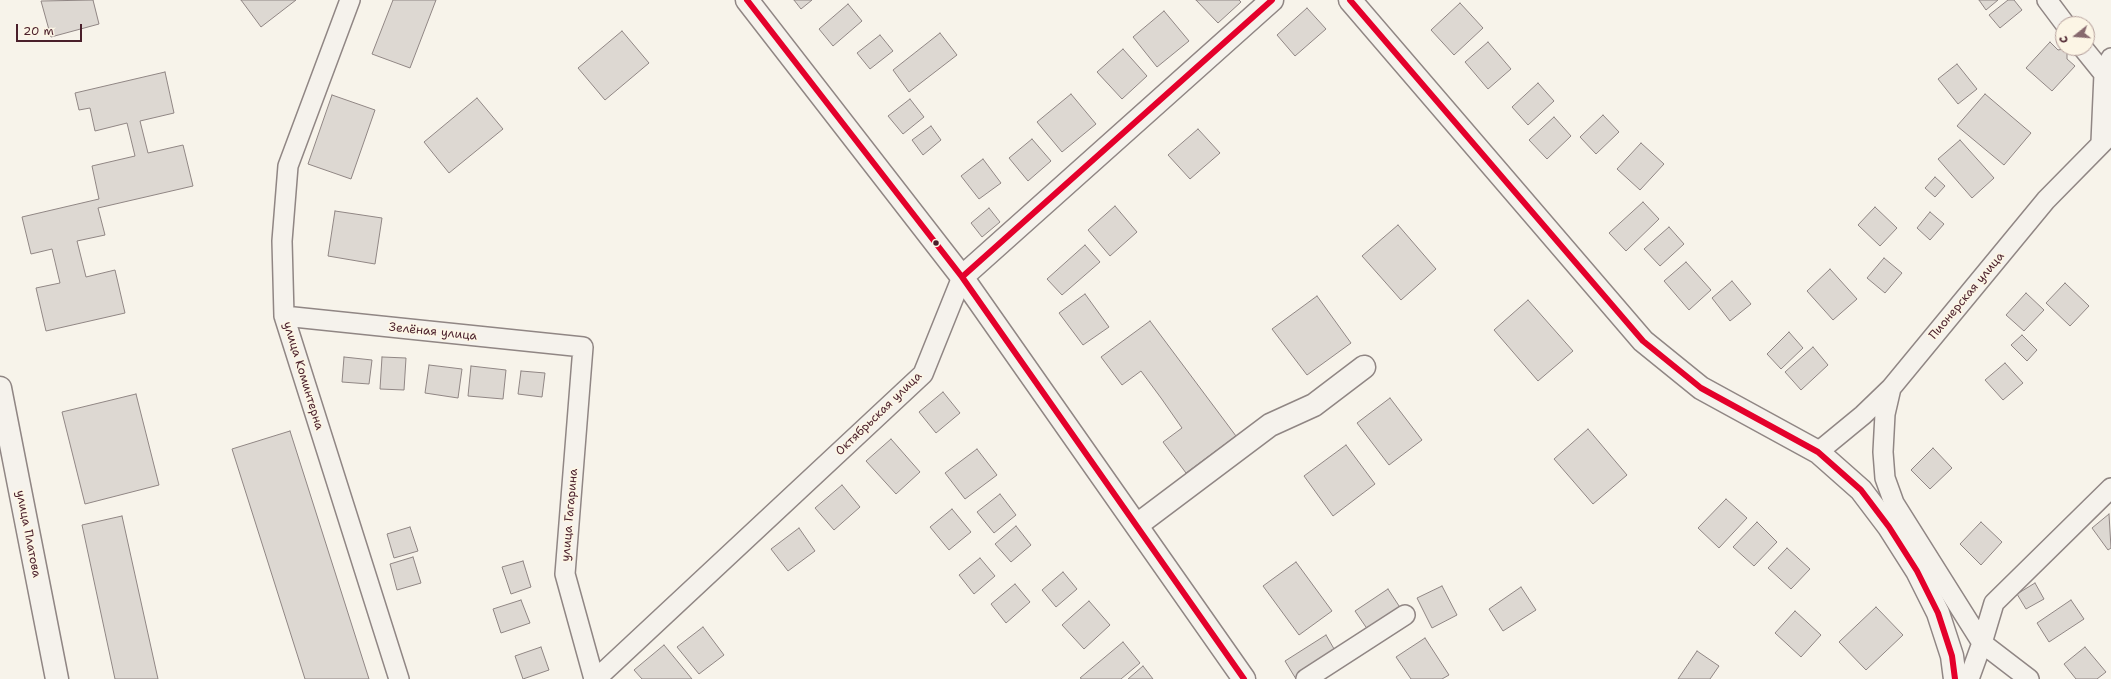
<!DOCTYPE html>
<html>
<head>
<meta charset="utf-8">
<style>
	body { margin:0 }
	#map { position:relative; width:2111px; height:679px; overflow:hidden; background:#f7f3ea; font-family:"Shantell Sans",sans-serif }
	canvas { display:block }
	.north { position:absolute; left:2055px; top:16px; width:40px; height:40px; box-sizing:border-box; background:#fcf5e5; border:1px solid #b59f9b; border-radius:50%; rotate:253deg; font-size:11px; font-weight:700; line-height:16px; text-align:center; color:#4a1f2b }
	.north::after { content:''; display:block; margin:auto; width:14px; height:18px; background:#87696e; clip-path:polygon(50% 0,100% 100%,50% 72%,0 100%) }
	.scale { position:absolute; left:16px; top:24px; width:66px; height:18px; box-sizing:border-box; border:2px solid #4a1f2b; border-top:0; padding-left:5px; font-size:12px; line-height:14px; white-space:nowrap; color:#4a1f2b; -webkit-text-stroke:3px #fcf5e5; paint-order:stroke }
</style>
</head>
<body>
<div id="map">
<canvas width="2111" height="679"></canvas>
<div class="north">С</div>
<div class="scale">20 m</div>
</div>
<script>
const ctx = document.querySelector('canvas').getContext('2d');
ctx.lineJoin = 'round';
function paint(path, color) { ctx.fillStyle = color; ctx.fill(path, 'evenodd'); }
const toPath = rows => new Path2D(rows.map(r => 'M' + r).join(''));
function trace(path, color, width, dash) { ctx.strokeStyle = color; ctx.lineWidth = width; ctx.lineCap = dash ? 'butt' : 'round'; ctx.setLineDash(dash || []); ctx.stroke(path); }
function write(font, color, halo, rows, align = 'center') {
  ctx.font = font + ' "Shantell Sans",sans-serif'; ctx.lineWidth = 3.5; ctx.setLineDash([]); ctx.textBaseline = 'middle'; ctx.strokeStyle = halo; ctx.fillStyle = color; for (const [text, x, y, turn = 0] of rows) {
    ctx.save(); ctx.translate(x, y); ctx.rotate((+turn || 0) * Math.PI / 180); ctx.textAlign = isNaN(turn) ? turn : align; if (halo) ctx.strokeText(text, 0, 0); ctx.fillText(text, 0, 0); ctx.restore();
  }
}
const building = toPath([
	[93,0,99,24,51,37,41,1,93,0],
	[241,0,296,0,261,27,241,0],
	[393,0,436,0,410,68,372,54,393,0],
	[794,0,812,0,801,9,794,0],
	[1196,0,1239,0,1241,2,1218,23,1196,0],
	[1979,0,1998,0,1986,10,1979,0],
	[2008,0,2014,0,2022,10,2000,28,1989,15,2008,0],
	[1460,3,1483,28,1454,55,1431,30,1460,3],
	[848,4,862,21,833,46,819,29,848,4],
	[1307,8,1326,29,1295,56,1277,35,1307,8],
	[1164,11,1189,41,1157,67,1133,37,1164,11],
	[622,31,649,63,605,100,578,68,622,31],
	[940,33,957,55,909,92,893,70,940,33],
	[880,35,893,51,870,69,857,53,880,35],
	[1488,42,1511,69,1488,89,1465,62,1488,42],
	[2050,42,2058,50,2063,49,2067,53,2067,59,2075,66,2052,91,2026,68,2050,42],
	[1123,49,1147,76,1122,99,1097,72,1123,49],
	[1957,64,1977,89,1958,104,1938,79,1957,64],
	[165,72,174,113,140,121,148,153,183,145,193,186,98,208,105,235,77,241,86,277,115,270,125,313,46,331,36,288,60,283,52,249,31,254,22,217,99,199,92,166,135,156,127,123,95,131,90,108,79,110,75,93,165,72],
	[1538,83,1554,101,1528,125,1512,107,1538,83],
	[1071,94,1096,124,1062,152,1037,122,1071,94],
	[1985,94,2031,133,2004,165,1957,126,1985,94],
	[332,95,375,110,351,179,308,164,332,95],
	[477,98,503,129,449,173,424,142,477,98],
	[910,99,924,117,903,134,888,116,910,99],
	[1603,115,1619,132,1596,154,1580,137,1603,115],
	[1554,117,1571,136,1547,159,1529,140,1554,117],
	[931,126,941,140,923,155,912,140,931,126],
	[1198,129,1220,153,1190,179,1168,155,1198,129],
	[1032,139,1051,161,1028,181,1009,158,1032,139],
	[1960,140,1994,178,1972,198,1938,159,1960,140],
	[1641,143,1664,164,1640,190,1617,169,1641,143],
	[983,159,1001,183,979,199,961,176,983,159],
	[1935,177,1945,186,1935,197,1925,188,1935,177],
	[1643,202,1659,219,1626,251,1609,233,1643,202],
	[1115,206,1137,232,1110,256,1088,230,1115,206],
	[1875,207,1897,228,1880,246,1858,225,1875,207],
	[989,208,1000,222,982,237,971,223,989,208],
	[335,211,382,218,375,264,328,256,335,211],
	[1930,212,1944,224,1930,240,1917,228,1930,212],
	[1398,225,1436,269,1401,300,1362,256,1398,225],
	[1669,227,1684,244,1660,266,1644,249,1669,227],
	[1085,245,1100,262,1062,295,1047,279,1085,245],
	[1884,258,1902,273,1885,293,1867,278,1884,258],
	[1686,262,1711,290,1689,310,1664,281,1686,262],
	[1830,269,1857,299,1833,320,1807,291,1830,269],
	[1732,281,1751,304,1730,321,1712,298,1732,281],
	[2065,283,2089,306,2070,326,2046,303,2065,283],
	[2026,293,2044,310,2024,331,2006,315,2026,293],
	[1085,294,1109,327,1083,345,1059,313,1085,294],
	[1317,296,1351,343,1307,375,1272,329,1317,296],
	[1528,300,1573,351,1538,381,1494,330,1528,300],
	[1150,321,1236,436,1186,473,1163,442,1182,428,1161,398,1141,371,1122,385,1101,357,1150,321],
	[1789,332,1803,348,1781,369,1767,354,1789,332],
	[2022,335,2037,350,2027,361,2011,345,2022,335],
	[1813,347,1828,365,1801,390,1785,372,1813,347],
	[344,357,372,360,369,384,342,382,344,357],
	[382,357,406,358,404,390,380,389,382,357],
	[2005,363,2023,383,2003,400,1985,380,2005,363],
	[429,365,462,369,458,398,425,393,429,365],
	[471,366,506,370,503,399,468,396,471,366],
	[521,371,545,373,542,397,518,394,521,371],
	[943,392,960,413,936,433,919,412,943,392],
	[136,394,159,485,85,504,62,412,136,394],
	[1390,398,1422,440,1389,465,1357,423,1390,398],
	[1588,429,1627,475,1593,504,1554,459,1588,429],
	[290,431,369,679,305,679,232,449,290,431],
	[891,439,920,472,896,494,866,461,891,439],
	[1346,445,1375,484,1333,516,1304,476,1346,445],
	[1933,448,1952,468,1930,489,1911,470,1933,448],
	[977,449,997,475,965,499,945,473,977,449],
	[842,485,860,507,834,530,815,508,842,485],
	[1000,494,1016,515,994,533,977,512,1000,494],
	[1726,499,1747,518,1719,548,1698,528,1726,499],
	[952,509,971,532,949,550,930,527,952,509],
	[2109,514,2111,548,2108,550,2092,528,2109,514],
	[122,516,158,679,115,679,82,525,122,516],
	[1757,522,1777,542,1754,566,1733,547,1757,522],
	[1981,522,2002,542,1981,565,1960,544,1981,522],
	[1016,526,1031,545,1011,562,995,544,1016,526],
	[410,527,418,551,394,558,387,534,410,527],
	[799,528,815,551,788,571,771,549,799,528],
	[1787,548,1810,569,1791,589,1768,568,1787,548],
	[413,557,421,583,397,590,390,564,413,557],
	[980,558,995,576,974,594,959,575,980,558],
	[523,561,531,587,511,594,502,567,523,561],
	[1296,562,1332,611,1299,635,1263,586,1296,562],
	[1063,572,1077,589,1056,607,1042,590,1063,572],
	[2035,583,2044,599,2026,609,2017,594,2035,583],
	[1015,584,1030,602,1006,623,991,604,1015,584],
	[1442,586,1457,615,1432,628,1417,598,1442,586],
	[1521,587,1536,610,1503,631,1489,609,1521,587],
	[1388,589,1401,609,1368,630,1355,611,1388,589],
	[521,600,530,623,501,633,493,609,521,600],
	[2071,600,2084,619,2049,642,2037,623,2071,600],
	[1089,601,1110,625,1084,649,1062,625,1089,601],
	[1876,607,1903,635,1866,670,1839,642,1876,607],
	[1795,611,1821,635,1801,657,1775,633,1795,611],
	[703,627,724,655,699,674,677,647,703,627],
	[1326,635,1337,654,1296,679,1285,661,1326,635],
	[1425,638,1449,675,1442,679,1411,679,1396,657,1425,638],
	[1123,642,1140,663,1121,679,1082,679,1080,678,1123,642],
	[664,645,692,679,642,679,634,670,664,645],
	[541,647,549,670,523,679,515,656,541,647],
	[2085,647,2106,672,2097,679,2076,679,2064,664,2085,647],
	[1697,651,1719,666,1710,679,1678,679,1697,651],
	[1143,666,1153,679,1128,679,1143,666]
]);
paint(building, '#ddd8d2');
trace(building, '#908684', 1);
const minor = toPath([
	[350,0,288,166,282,241,284,316,399,679],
	[2047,0,2065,24],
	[2083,48,2104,74],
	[2101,142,2104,74,2111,58],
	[284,316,583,347,565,574,594,679],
	[1891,388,1885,414,1883,452,1885,478,1894,503,1982,643,2029,679],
	[1818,452,1863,415,1891,388,2046,200,2111,134],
	[596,679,923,374,962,277],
	[1306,679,1405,615],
	[1969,679,1982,643,1994,603,2111,488]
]);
const tertiary = toPath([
	[0,388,57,679],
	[1137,525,1270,425,1314,405,1364,367]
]);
const secondary = toPath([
	[747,0,962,277,1244,679],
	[1350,0,1643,341,1701,388,1818,452,1861,490,1889,527,1917,571,1938,613,1952,656,1955,679],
	[962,277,1272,0]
]);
trace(minor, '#908684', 22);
trace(tertiary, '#908684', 25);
trace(secondary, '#908684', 25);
trace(minor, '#f5f2ec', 19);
trace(tertiary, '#f5f2ec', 22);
trace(secondary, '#f5f2ec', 22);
trace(toPath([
	[747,0,962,277,1244,679],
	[1350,0,1643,341,1701,388,1818,452,1861,490,1889,527,1917,571,1938,613,1952,656,1955,679],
	[962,277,1272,0]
]), '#e4002b', 6);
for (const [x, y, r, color] of [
	[936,243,3.5,"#4a1f2b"]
]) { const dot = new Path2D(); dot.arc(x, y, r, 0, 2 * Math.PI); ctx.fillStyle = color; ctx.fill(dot); trace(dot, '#fcf5e5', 1.5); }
write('12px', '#4a1f2b', '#fcf5e5', [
	["Пионерская улица",1967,296,-50],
	["Зелёная улица",433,332,6],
	["улица Коминтерна",303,376,73],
	["Октябрьская улица",879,414,-44],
	["улица Гагарина",570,515,-85],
	["улица Платова",28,534,79]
]);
</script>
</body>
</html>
